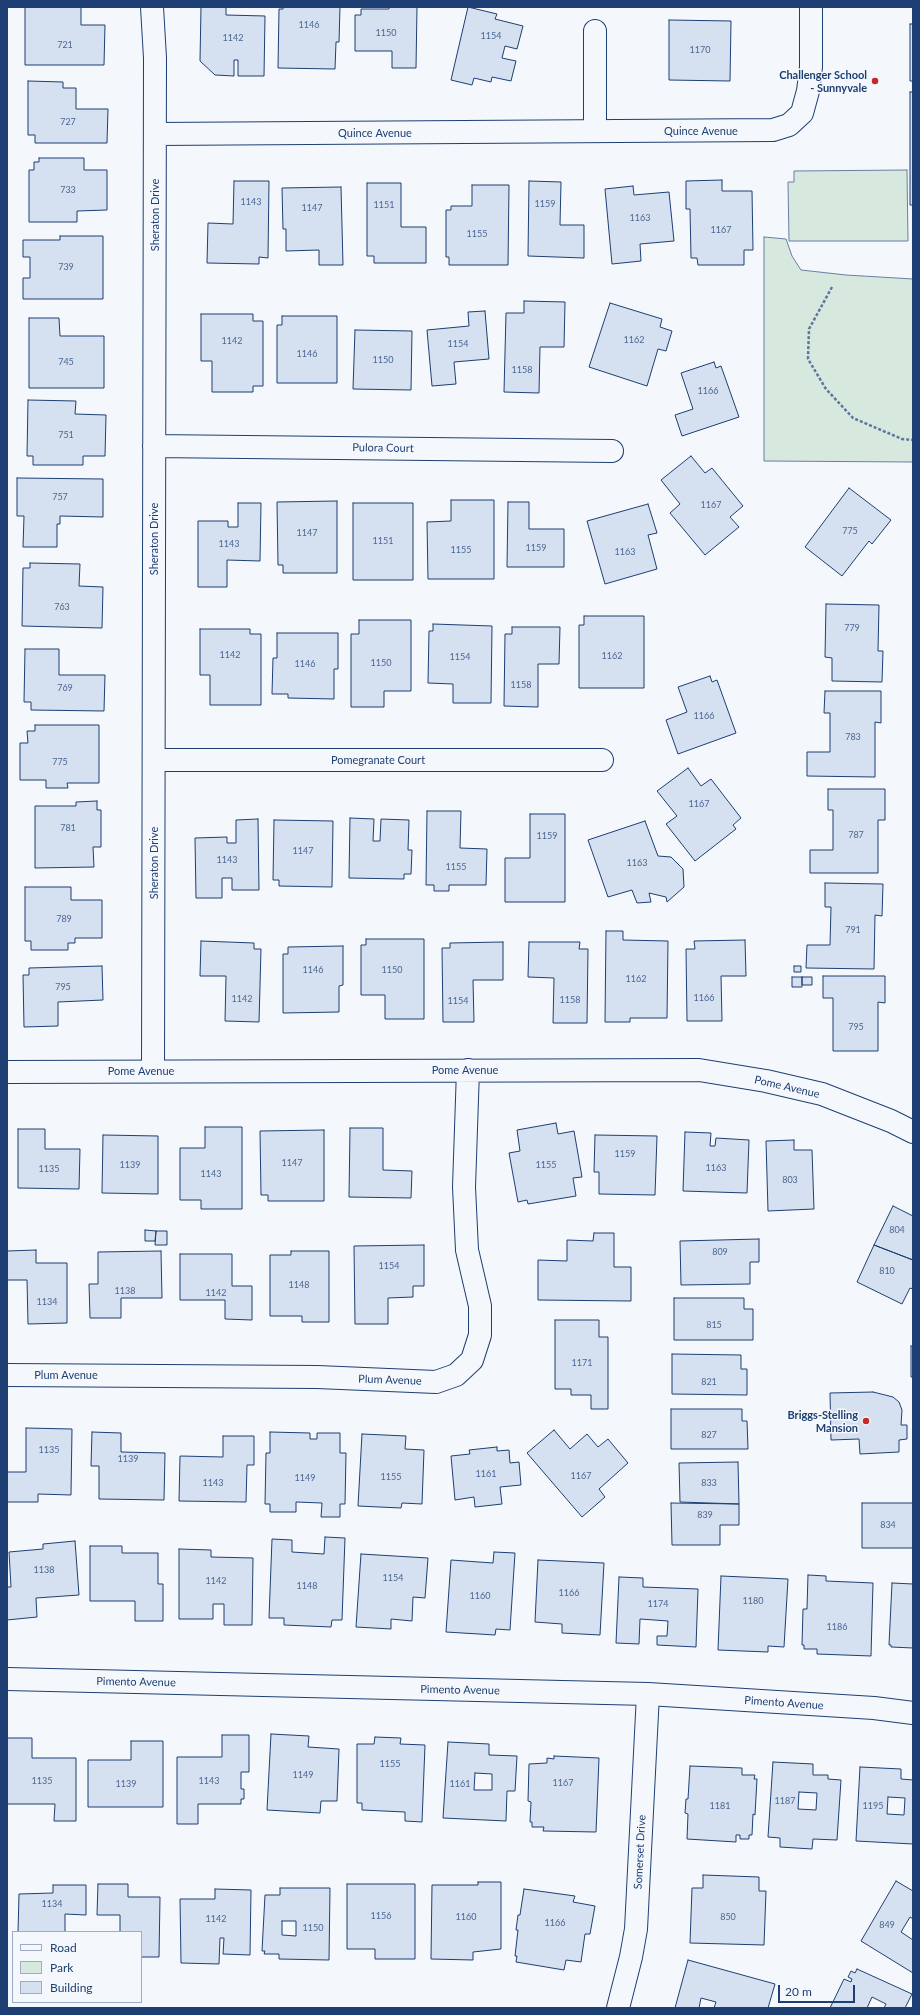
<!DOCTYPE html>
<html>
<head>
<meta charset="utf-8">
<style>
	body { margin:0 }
	#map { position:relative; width:920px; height:2015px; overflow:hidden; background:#f4f7fb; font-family:Lato,sans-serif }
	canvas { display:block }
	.frame { position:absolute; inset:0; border:8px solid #1d3f73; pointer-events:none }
	.legend { position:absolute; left:12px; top:1931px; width:130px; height:72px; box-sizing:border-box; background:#f4f7fb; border:1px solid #9eadc5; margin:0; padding:5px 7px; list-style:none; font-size:12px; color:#1d3f73 }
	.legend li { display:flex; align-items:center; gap:8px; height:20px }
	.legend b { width:20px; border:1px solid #9eadc5 }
	.scale { position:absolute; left:778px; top:1985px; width:77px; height:18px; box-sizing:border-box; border:2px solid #1d3f73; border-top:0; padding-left:5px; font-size:12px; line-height:14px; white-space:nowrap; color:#1d3f73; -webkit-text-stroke:3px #f4f7fb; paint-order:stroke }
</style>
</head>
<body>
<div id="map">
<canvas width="920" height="2015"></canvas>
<div class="frame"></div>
<ul class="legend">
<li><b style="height:5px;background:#f4f7fb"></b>Road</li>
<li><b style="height:11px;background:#d7e8df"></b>Park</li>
<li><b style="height:11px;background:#d5e0f0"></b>Building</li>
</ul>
<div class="scale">20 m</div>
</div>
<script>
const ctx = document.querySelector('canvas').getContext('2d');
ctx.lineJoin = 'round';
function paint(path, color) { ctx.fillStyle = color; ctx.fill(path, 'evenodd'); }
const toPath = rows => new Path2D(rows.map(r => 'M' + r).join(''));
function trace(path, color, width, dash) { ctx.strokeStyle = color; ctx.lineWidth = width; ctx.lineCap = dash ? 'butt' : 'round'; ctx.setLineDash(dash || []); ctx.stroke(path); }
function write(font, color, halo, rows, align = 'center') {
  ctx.font = font + ' Lato,sans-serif'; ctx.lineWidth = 3; ctx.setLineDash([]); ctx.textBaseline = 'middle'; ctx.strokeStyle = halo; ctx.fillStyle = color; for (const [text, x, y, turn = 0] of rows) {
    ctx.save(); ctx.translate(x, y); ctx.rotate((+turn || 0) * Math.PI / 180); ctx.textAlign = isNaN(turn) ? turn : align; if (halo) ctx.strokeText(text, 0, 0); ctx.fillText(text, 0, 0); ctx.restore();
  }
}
const green = toPath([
	[907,170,908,241,789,241,788,182,794,182,794,171,907,170],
	[764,237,786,239,792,256,801,270,846,275,913,279,913,462,764,461,764,237]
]);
paint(green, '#d7e8df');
trace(green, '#687fa3', 1);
const building = toPath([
	[25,7,81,7,81,25,105,25,104,65,25,65,25,7],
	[201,7,226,7,226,15,265,16,264,76,238,76,238,60,234,60,234,76,215,75,200,61,201,7],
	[283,7,340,7,339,42,336,42,335,69,278,68,279,9,283,9,283,7],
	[389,7,417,7,416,68,392,68,392,51,355,51,355,15,361,15,361,9,389,9,389,7],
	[468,7,497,14,495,19,523,26,517,49,505,46,502,58,516,61,511,81,492,77,491,82,474,78,472,85,451,80,468,7],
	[669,20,731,21,730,81,669,80,669,20],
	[910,24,913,24,913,81,910,81,910,24],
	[28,81,63,82,63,88,76,88,76,109,108,109,107,143,35,143,35,135,28,135,28,81],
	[910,92,913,92,913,205,910,205,910,92],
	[39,158,84,158,84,170,107,170,107,210,77,211,77,222,29,222,29,170,34,170,34,162,39,162,39,158],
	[722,180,722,191,752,191,753,250,744,250,744,265,698,265,697,258,691,258,690,209,686,209,686,181,722,180],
	[234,181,269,181,268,258,259,257,259,264,207,263,208,223,233,224,234,181],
	[529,181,561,182,560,225,584,225,584,258,528,256,529,181],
	[367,183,401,183,401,227,426,227,426,263,374,263,374,256,367,256,367,183],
	[472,185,509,185,508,265,449,265,449,257,446,257,446,210,451,210,451,206,472,206,472,185],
	[633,186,634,195,669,192,674,241,640,244,641,261,612,264,605,189,633,186],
	[341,187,343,265,319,265,319,250,286,251,286,229,283,229,282,188,341,187],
	[60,236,103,236,103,299,23,299,23,278,30,278,30,257,23,257,23,240,60,240,60,236],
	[524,301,565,302,564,347,540,347,539,393,504,392,506,313,524,313,524,301],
	[610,303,662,319,660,327,672,331,666,351,658,349,647,386,589,367,610,303],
	[485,311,489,359,454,362,456,384,432,386,427,330,469,326,468,312,485,311],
	[201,314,253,314,253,321,263,321,263,386,253,386,253,392,212,392,212,361,201,361,201,314],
	[282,316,337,316,337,383,277,383,277,325,282,325,282,316],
	[29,318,59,318,60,336,104,336,104,388,29,388,29,318],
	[355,330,412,331,411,390,353,389,355,330],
	[714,362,716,368,721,366,739,417,682,436,675,415,693,409,681,373,714,362],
	[28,400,76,401,75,414,106,415,105,456,83,456,83,465,33,465,33,456,27,456,28,400],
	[691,456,705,473,712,468,743,506,730,517,739,527,705,555,670,513,680,504,661,480,691,456],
	[17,478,103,479,103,517,60,516,60,524,57,524,57,547,23,547,24,516,17,516,17,478],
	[849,488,891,520,872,544,869,541,842,576,805,547,849,488],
	[451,500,494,500,494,579,428,579,427,522,451,521,451,500],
	[337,501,337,573,283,573,283,565,278,565,277,502,337,501],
	[508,502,529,502,529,529,564,529,564,567,507,567,508,502],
	[238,503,261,503,260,561,227,560,227,587,198,587,198,521,228,521,228,527,238,527,238,503],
	[353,503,413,503,413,580,353,580,353,503],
	[648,504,657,533,648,535,657,569,605,584,587,521,648,504],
	[30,563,80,564,79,586,103,587,102,628,22,626,23,568,30,568,30,563],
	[826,604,879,605,878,651,883,651,882,682,832,681,832,658,825,657,826,604],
	[584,616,644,616,644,688,579,688,579,625,584,625,584,616],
	[359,620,411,620,411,691,384,691,384,707,351,707,351,634,359,634,359,620],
	[433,624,492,626,491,703,453,703,453,684,428,683,429,631,433,631,433,624],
	[512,627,560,627,559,664,538,664,538,707,504,706,505,634,512,634,512,627],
	[200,629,250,629,250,634,261,634,261,705,210,705,210,675,200,675,200,629],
	[277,633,338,633,338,669,334,669,334,699,288,698,288,694,272,694,273,658,277,658,277,633],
	[25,649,59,649,59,675,105,675,104,711,31,710,31,702,24,702,25,649],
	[710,676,712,682,717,680,736,733,678,754,666,720,687,712,678,687,710,676],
	[825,691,881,691,881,723,875,722,875,777,807,776,807,752,830,752,830,713,824,713,825,691],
	[35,725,99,725,99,783,67,783,68,788,46,788,46,780,20,780,20,743,28,743,27,731,35,731,35,725],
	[688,768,701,786,711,779,741,818,733,825,736,829,695,861,666,824,677,816,657,791,688,768],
	[828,789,885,789,885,820,878,820,878,873,810,873,810,850,833,850,833,810,828,810,828,789],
	[97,801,97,810,101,810,101,847,93,847,94,867,35,868,35,806,76,806,76,802,97,801],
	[427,811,461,811,460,848,487,849,486,885,449,885,449,891,434,891,434,885,426,885,427,811],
	[530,814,565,814,565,902,505,902,505,858,530,858,530,814],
	[350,818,374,819,373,841,380,841,381,819,409,820,408,850,412,850,411,874,404,874,404,879,349,878,350,818],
	[258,819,259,890,232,890,232,878,222,878,222,898,196,898,195,838,227,837,227,843,236,843,236,820,258,819],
	[274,820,333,821,332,887,279,886,279,880,273,880,274,820],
	[645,821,658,856,671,857,683,869,684,887,667,902,666,897,649,893,651,902,637,903,632,890,608,897,588,840,645,821],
	[825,883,883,884,882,916,875,915,874,969,806,968,807,945,830,945,831,907,825,907,825,883],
	[25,887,71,887,71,900,102,900,102,938,75,938,75,943,68,943,68,950,31,950,31,941,25,941,25,887],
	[606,931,623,931,623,940,668,941,667,1018,630,1018,630,1022,605,1022,606,931],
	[366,939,424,939,424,1019,385,1019,385,995,361,995,361,945,366,945,366,939],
	[745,940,746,976,721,976,722,1021,687,1021,686,949,695,949,694,941,745,940],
	[201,941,254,943,254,949,261,949,259,1022,225,1021,226,976,200,976,201,941],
	[503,942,503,980,473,980,474,1022,443,1022,442,948,450,948,450,943,503,942],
	[529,942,580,942,579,949,588,949,587,1023,553,1023,554,978,528,977,529,942],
	[343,946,343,985,339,986,339,1012,283,1013,283,954,288,954,288,947,343,946],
	[102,966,103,1000,58,1002,58,1026,24,1027,23,975,29,975,29,968,102,966],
	[794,966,801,966,801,972,794,972,794,966],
	[823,976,885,976,885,1003,878,1002,878,1051,833,1051,833,998,823,998,823,976],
	[792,977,802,977,802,987,792,987,792,977],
	[802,977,812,977,812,985,802,985,802,977],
	[556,1123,558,1134,574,1131,582,1177,573,1178,576,1196,528,1204,527,1200,518,1202,509,1153,520,1151,517,1130,556,1123],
	[205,1127,242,1127,242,1209,201,1209,201,1200,180,1200,180,1148,205,1148,205,1127],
	[350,1128,383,1128,383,1170,412,1171,411,1198,349,1197,350,1128],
	[18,1129,45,1129,45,1149,80,1149,79,1189,18,1188,18,1129],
	[324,1130,324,1201,268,1201,268,1195,261,1195,260,1131,324,1130],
	[685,1132,711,1133,710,1146,715,1146,716,1138,749,1140,747,1193,683,1191,685,1132],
	[103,1135,158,1136,158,1194,102,1193,103,1135],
	[595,1135,657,1136,655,1195,599,1194,599,1172,594,1172,595,1135],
	[794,1140,794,1150,812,1150,814,1209,768,1211,766,1141,794,1140],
	[893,1206,913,1216,913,1260,874,1245,893,1206],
	[145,1230,156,1231,155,1241,145,1241,145,1230],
	[156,1231,167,1231,167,1245,155,1245,156,1231],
	[594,1233,614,1233,614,1267,631,1267,631,1301,538,1300,538,1260,567,1261,567,1240,593,1241,594,1233],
	[759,1239,759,1262,750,1262,750,1284,681,1285,680,1241,759,1239],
	[424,1245,424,1286,413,1286,413,1297,388,1298,388,1324,355,1324,354,1246,424,1245],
	[874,1245,913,1260,913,1289,910,1288,902,1304,857,1282,874,1245],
	[36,1250,36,1263,67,1263,67,1323,28,1324,27,1280,7,1280,7,1251,36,1250],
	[161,1251,162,1298,121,1298,121,1318,90,1318,89,1284,98,1284,98,1252,161,1251],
	[291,1251,329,1251,329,1322,302,1322,302,1316,270,1316,270,1255,291,1255,291,1251],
	[180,1254,232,1254,232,1286,252,1286,252,1320,225,1319,225,1300,180,1300,180,1254],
	[674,1298,744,1298,744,1309,753,1309,753,1340,674,1340,674,1298],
	[555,1320,599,1320,599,1337,608,1337,608,1409,591,1409,591,1395,571,1395,571,1389,555,1389,555,1320],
	[911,1346,913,1346,913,1377,911,1377,911,1346],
	[672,1354,741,1355,741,1369,747,1369,747,1395,672,1394,672,1354],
	[873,1392,893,1397,899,1402,902,1410,901,1425,907,1425,907,1439,899,1440,899,1452,860,1454,859,1439,831,1440,830,1393,873,1392],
	[671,1409,742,1409,742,1421,747,1421,748,1449,671,1449,671,1409],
	[26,1428,72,1429,71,1495,38,1494,38,1502,7,1502,7,1472,26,1472,26,1428],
	[554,1430,570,1449,587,1434,598,1447,608,1439,628,1463,599,1489,605,1497,582,1517,527,1453,554,1430],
	[92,1432,121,1433,121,1452,165,1453,164,1500,99,1499,99,1466,91,1466,92,1432],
	[270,1432,310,1433,310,1439,317,1439,317,1433,340,1433,340,1453,346,1453,345,1504,340,1504,340,1517,321,1517,322,1503,296,1502,296,1512,270,1512,270,1504,265,1504,266,1453,270,1453,270,1432],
	[362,1434,406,1436,405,1449,424,1450,422,1504,402,1503,401,1508,358,1506,362,1434],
	[223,1436,254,1436,254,1465,247,1465,246,1502,179,1501,180,1456,223,1457,223,1436],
	[497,1447,497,1451,509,1450,510,1463,519,1462,521,1485,500,1487,502,1504,475,1507,474,1497,455,1500,451,1456,470,1454,469,1450,497,1447],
	[738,1462,739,1504,680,1502,679,1463,738,1462],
	[671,1503,739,1504,739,1525,720,1525,720,1545,672,1545,671,1503],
	[862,1503,913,1503,913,1548,862,1548,862,1503],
	[325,1537,345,1538,342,1620,332,1620,331,1627,284,1625,284,1618,269,1618,272,1539,292,1540,292,1552,324,1554,325,1537],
	[75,1541,79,1595,36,1598,37,1617,7,1620,7,1587,11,1587,9,1552,43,1549,43,1544,75,1541],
	[90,1546,122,1546,122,1553,158,1553,158,1584,163,1584,163,1621,135,1621,135,1601,90,1601,90,1546],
	[179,1549,211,1550,211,1557,253,1558,252,1625,224,1625,224,1604,213,1604,213,1619,179,1619,179,1549],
	[494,1552,515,1553,510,1630,496,1629,495,1635,446,1632,451,1560,493,1563,494,1552],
	[361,1554,428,1558,425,1598,413,1597,412,1621,391,1619,391,1629,356,1627,361,1554],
	[538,1560,604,1563,600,1635,562,1633,562,1624,535,1622,538,1560],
	[808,1575,826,1576,826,1581,873,1583,871,1656,817,1654,817,1649,804,1649,804,1645,802,1645,803,1609,807,1609,808,1575],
	[721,1576,788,1579,784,1647,768,1646,768,1652,718,1650,721,1576],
	[619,1577,643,1578,643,1587,698,1589,696,1647,657,1645,657,1636,667,1636,668,1621,640,1619,639,1644,616,1643,619,1577],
	[892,1583,913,1584,913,1648,891,1647,891,1645,889,1645,892,1583],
	[271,1734,309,1736,308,1747,339,1749,337,1801,321,1801,320,1813,267,1810,271,1734],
	[222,1735,249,1735,249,1772,241,1772,241,1789,244,1789,244,1799,241,1799,241,1804,198,1804,198,1824,177,1824,177,1757,222,1757,222,1735],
	[375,1737,401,1738,400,1744,425,1745,422,1822,405,1821,405,1812,362,1810,362,1803,357,1803,357,1744,374,1744,375,1737],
	[7,1738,32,1738,32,1758,76,1758,76,1821,54,1821,55,1804,7,1804,7,1738],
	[131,1741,163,1741,163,1807,88,1807,88,1760,131,1760,131,1741],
	[448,1742,489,1744,489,1755,517,1756,515,1791,507,1791,506,1821,443,1818,448,1742],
	[475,1773,492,1774,492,1790,474,1790,475,1773],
	[554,1756,599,1758,596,1832,543,1831,544,1827,532,1827,532,1822,530,1822,531,1802,528,1801,529,1764,547,1763,547,1758,554,1759,554,1756],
	[773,1762,813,1764,813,1775,828,1775,828,1779,841,1780,837,1840,813,1839,812,1849,780,1847,780,1838,768,1837,773,1762],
	[799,1792,817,1793,816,1810,798,1809,799,1792],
	[690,1766,742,1768,742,1775,755,1775,754,1779,757,1779,755,1815,753,1814,752,1835,749,1835,749,1839,740,1839,740,1835,736,1835,736,1842,687,1839,688,1814,685,1813,686,1799,688,1799,690,1766],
	[860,1767,901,1769,901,1779,913,1780,913,1844,856,1841,860,1767],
	[888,1797,905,1798,904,1815,887,1814,888,1797],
	[703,1875,759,1877,759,1891,766,1891,764,1945,690,1943,692,1888,703,1888,703,1875],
	[896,1881,913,1891,913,1919,910,1917,901,1932,913,1940,913,1973,861,1941,896,1881],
	[478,1882,501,1882,501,1949,473,1952,473,1960,431,1959,432,1885,478,1885,478,1882],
	[98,1884,128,1884,128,1897,160,1897,159,1957,141,1957,141,1932,120,1932,120,1915,97,1915,98,1884],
	[347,1884,415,1884,415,1959,375,1959,375,1949,347,1949,347,1884],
	[53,1885,86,1885,86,1915,65,1914,65,1932,18,1932,19,1894,53,1893,53,1885],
	[280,1888,330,1888,329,1960,279,1959,279,1954,264,1954,265,1951,262,1951,265,1895,280,1895,280,1888],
	[282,1921,296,1921,296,1936,282,1935,282,1921],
	[215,1889,251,1890,250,1955,223,1954,224,1938,220,1938,219,1964,181,1963,180,1899,215,1899,215,1889],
	[524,1889,575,1896,573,1902,595,1906,590,1934,585,1934,581,1962,566,1960,564,1970,516,1962,517,1956,515,1956,518,1930,516,1930,518,1915,520,1915,524,1889],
	[688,1960,775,1984,768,2008,714,2008,716,2002,701,1998,699,2008,675,2008,688,1960],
	[857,1969,912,1994,905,2008,884,2008,886,2004,872,1997,867,2008,830,2008,844,1979,851,1982,852,1979,848,1977,851,1971,855,1973,857,1969]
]);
paint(building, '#d5e0f0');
trace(building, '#1d3f73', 1);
const street = toPath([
	[152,7,155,58,153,1071],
	[595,131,595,31],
	[155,134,773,130,789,125,802,113,808,91,811,67,811,7],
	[154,446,612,451],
	[154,760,602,760],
	[7,1072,699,1070,766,1081,822,1094,891,1121,913,1132],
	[7,1375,317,1377,436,1382,456,1375,472,1360,480,1335,480,1306,467,1250,464,1187,468,1070],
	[7,1679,648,1694,874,1708,913,1713],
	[618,2008,631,1957,636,1929,648,1694]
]);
trace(street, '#1d3f73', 24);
trace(toPath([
	[832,287,809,329,808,359,826,389,853,418,902,439,913,440]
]), '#5e769c', 2.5, [3, 2]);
trace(street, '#f4f7fb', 22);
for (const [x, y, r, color] of [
	[875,81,4,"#c62828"],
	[866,1421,4,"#c62828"]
]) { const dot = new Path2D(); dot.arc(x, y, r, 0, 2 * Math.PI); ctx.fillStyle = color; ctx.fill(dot); trace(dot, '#f4f7fb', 1.5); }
write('9px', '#4b6792', null, [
	["1146",309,25],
	["1150",386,33],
	["1154",491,36],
	["1142",233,38],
	["721",65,45],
	["1170",700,50],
	["727",68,122],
	["733",68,190],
	["1143",251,202],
	["1159",545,204],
	["1151",384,205],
	["1147",312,208],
	["1163",640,218],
	["1167",721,230],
	["1155",477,234],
	["739",66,267],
	["1162",634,340],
	["1142",232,341],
	["1154",458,344],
	["1146",307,354],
	["1150",383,360],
	["745",66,362],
	["1158",522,370],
	["1166",708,391],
	["751",66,435],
	["757",60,497],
	["1167",711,505],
	["775",850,531],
	["1147",307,533],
	["1151",383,541],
	["1143",229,544],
	["1159",536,548],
	["1155",461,550],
	["1163",625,552],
	["763",62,607],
	["779",852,628],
	["1142",230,655],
	["1162",612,656],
	["1154",460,657],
	["1150",381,663],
	["1146",305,664],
	["1158",521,685],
	["769",65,688],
	["1166",704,716],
	["783",853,737],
	["775",60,762],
	["1167",699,804],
	["781",68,828],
	["787",856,835],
	["1159",547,836],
	["1147",303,851],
	["1143",227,860],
	["1163",637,863],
	["1155",456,867],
	["789",64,919],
	["791",853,930],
	["1146",313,970],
	["1150",392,970],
	["1162",636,979],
	["795",63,987],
	["1166",704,998],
	["1142",242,999],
	["1158",570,1000],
	["1154",458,1001],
	["795",856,1027],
	["1159",625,1154],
	["1147",292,1163],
	["1139",130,1165],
	["1155",546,1165],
	["1163",716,1168],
	["1135",49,1169],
	["1143",211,1174],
	["803",790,1180],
	["804",897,1230],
	["809",720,1252],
	["1154",389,1266],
	["810",887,1271],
	["1148",299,1285],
	["1138",125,1291],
	["1142",216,1293],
	["1134",47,1302],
	["815",714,1325],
	["1171",582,1363],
	["821",709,1382],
	["827",709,1435],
	["1135",49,1450],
	["1139",128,1459],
	["1161",486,1474],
	["1167",581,1476],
	["1155",391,1477],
	["1149",305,1478],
	["1143",213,1483],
	["833",709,1483],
	["839",705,1515],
	["834",888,1525],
	["1138",44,1570],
	["1154",393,1578],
	["1142",216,1581],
	["1148",307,1586],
	["1166",569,1593],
	["1160",480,1596],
	["1180",753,1601],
	["1174",658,1604],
	["1186",837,1627],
	["1155",390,1764],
	["1149",303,1775],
	["1135",42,1781],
	["1143",209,1781],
	["1167",563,1783],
	["1139",126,1784],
	["1161",460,1784],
	["1187",785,1801],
	["1181",720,1806],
	["1195",873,1806],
	["1134",52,1904],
	["1156",381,1916],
	["1160",466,1917],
	["850",728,1917],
	["1142",216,1919],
	["1166",555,1923],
	["849",887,1925],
	["1150",313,1928]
]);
write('bold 11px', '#1d3f73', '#f4f7fb', [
	["Challenger School",867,75],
	["- Sunnyvale",867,88],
	["Briggs-Stelling",858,1415],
	["Mansion",858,1428]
], 'right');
write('11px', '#1d3f73', '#f4f7fb', [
	["Quince Avenue",701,131],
	["Quince Avenue",375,133],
	["Sheraton Drive",155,215,-90],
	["Pulora Court",383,448,1],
	["Sheraton Drive",154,539,-90],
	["Pomegranate Court",378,760],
	["Sheraton Drive",154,863,-90],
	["Pome Avenue",465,1070],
	["Pome Avenue",141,1071],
	["Pome Avenue",787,1087,13],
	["Plum Avenue",66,1375],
	["Plum Avenue",390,1380,2],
	["Pimento Avenue",136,1682,1],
	["Pimento Avenue",460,1690,1],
	["Pimento Avenue",784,1703,4],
	["Somerset Drive",640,1852,-87]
]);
</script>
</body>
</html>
